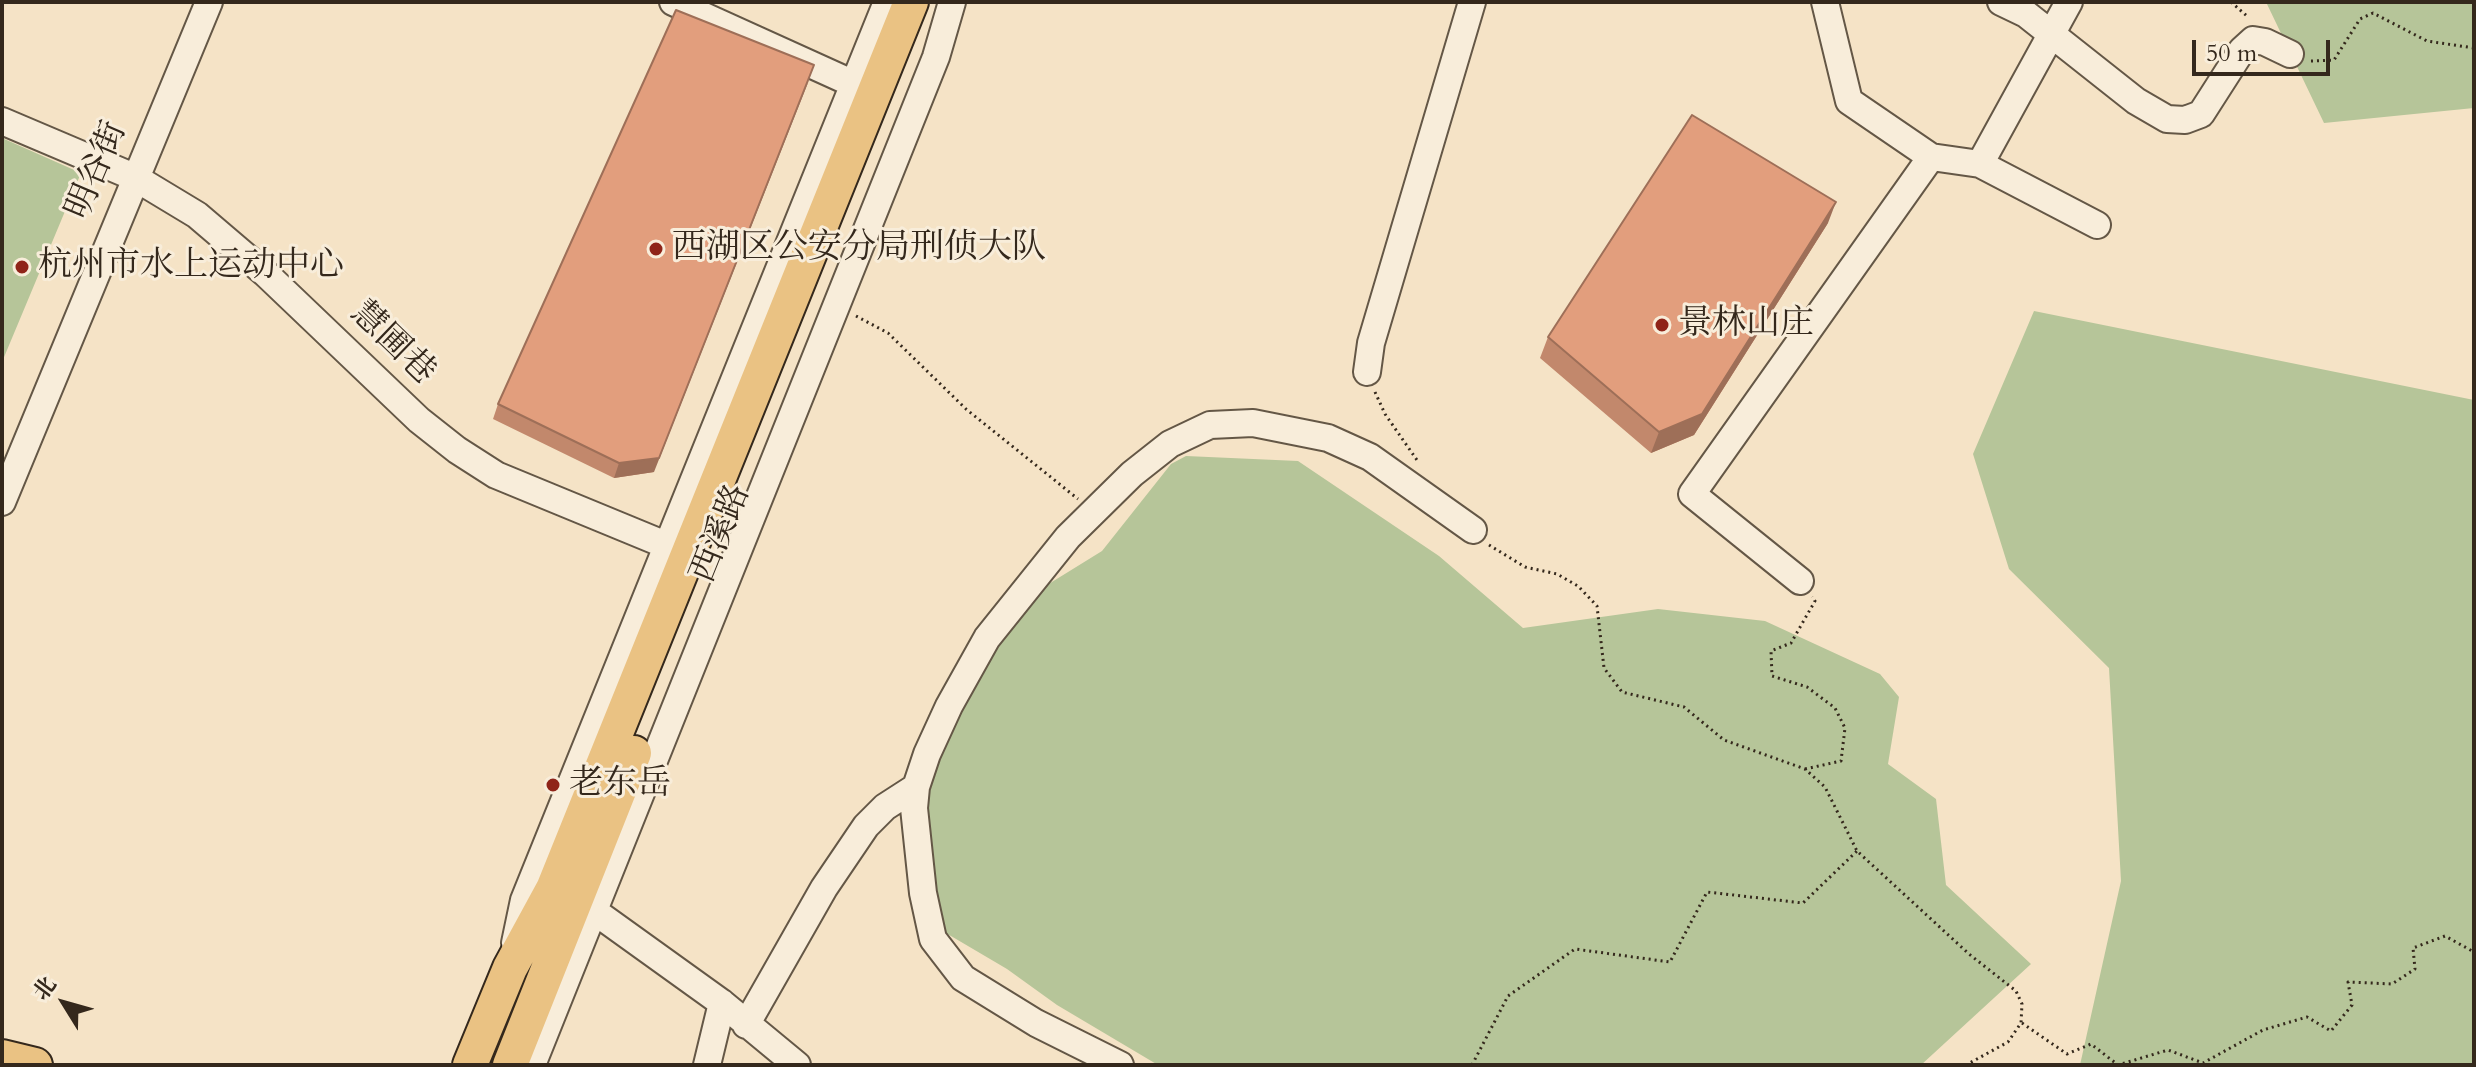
<!DOCTYPE html>
<html>
<head>
<meta charset="utf-8">
<style>
	body { margin:0 }
	#map { position:relative; width:2476px; height:1067px; overflow:hidden; background:#f5e3c6; font-family:Cardo,"Noto Serif SC",serif }
	canvas { display:block }
	.frame { position:absolute; inset:0; border:4px solid #34281c; pointer-events:none }
	.north { position:absolute; left:24px; top:963px; width:80px; height:80px; -webkit-text-stroke:6px #f8edda; paint-order:stroke; rotate:307deg; font-size:22px; font-weight:700; line-height:32px; text-align:center; color:#34281c }
	.north::after { content:''; display:block; margin:auto; width:28px; height:36px; background:#34281c; clip-path:polygon(50% 0,100% 100%,50% 72%,0 100%) }
	.scale { position:absolute; left:2192px; top:40px; width:138px; height:36px; box-sizing:border-box; border:4px solid #34281c; border-top:0; padding-left:10px; font-size:24px; line-height:28px; white-space:nowrap; color:#34281c; -webkit-text-stroke:6px #f8edda; paint-order:stroke }
</style>
</head>
<body>
<div id="map">
<canvas width="2476" height="1067"></canvas>
<div class="frame"></div>
<div class="north">北</div>
<div class="scale">50 m</div>
</div>
<script>
const ctx = document.querySelector('canvas').getContext('2d');
ctx.lineJoin = 'round';
function paint(path, color) { ctx.fillStyle = color; ctx.fill(path, 'evenodd'); }
const toPath = rows => new Path2D(rows.map(r => 'M' + r).join(''));
function trace(path, color, width, dash) { ctx.strokeStyle = color; ctx.lineWidth = width; ctx.lineCap = dash ? 'butt' : 'round'; ctx.setLineDash(dash || []); ctx.stroke(path); }
function write(font, color, halo, rows, align = 'center') {
  ctx.font = font + ' Cardo,"Noto Serif SC",serif'; ctx.lineWidth = 6; ctx.setLineDash([]); ctx.textBaseline = 'middle'; ctx.strokeStyle = halo; ctx.fillStyle = color; for (const [text, x, y, turn = 0] of rows) {
    ctx.save(); ctx.translate(x, y); ctx.rotate((+turn || 0) * Math.PI / 180); ctx.textAlign = isNaN(turn) ? turn : align; if (halo) ctx.strokeText(text, 0, 0); ctx.fillText(text, 0, 0); ctx.restore();
  }
}
paint(toPath([
	[2266,2,2474,2,2474,108,2324,123],
	[2,138,81,173,2,362],
	[2034,311,2474,400,2474,1065,2080,1065,2121,881,2109,668,2009,569,1973,454],
	[1186,456,1298,461,1439,556,1523,628,1658,609,1765,621,1880,674,1899,697,1888,764,1936,799,1946,885,2031,964,1921,1065,1158,1065,1057,1005,1007,969,934,926,922,807,974,672,1026,598,1102,551,1171,464]
]), '#b6c599');
const minor = toPath([
	[673,2,854,84],
	[1825,2,1849,101,1931,157],
	[2001,2,2026,14,2136,101,2167,119,2185,120,2201,114,2242,50,2253,40,2265,42,2290,54],
	[2,121,134,177,197,215,265,273,419,420,457,450,496,475,666,545],
	[1980,164,2097,225],
	[1367,372,1371,343,1472,2],
	[2,502,209,2],
	[1800,581,1692,494,1931,157,1980,164,2069,2],
	[594,911,722,1003,797,1065],
	[515,943,524,900,887,2],
	[746,1025,824,888,866,826,885,807,916,787],
	[532,1065,936,57,952,2],
	[707,1065,722,1003],
	[1120,1065,1036,1023,963,978,933,939,923,893,914,808,916,787,927,754,949,706,987,638,1068,537,1132,474,1170,444,1210,425,1253,423,1328,438,1370,457,1473,530]
]);
const major = toPath([
	[2,1057,35,1065],
	[470,1065,510,968,553,889,911,2],
	[510,1065,634,753]
]);
trace(minor, '#645746', 30);
trace(major, '#34281c', 38);
trace(toPath([
	[2231,2,2248,17],
	[2311,61,2334,60,2360,19,2373,13,2427,41,2474,48],
	[856,316,888,333,966,409,1078,499],
	[1375,392,1385,414,1419,463],
	[1489,545,1525,567,1557,574,1578,586,1597,606,1604,668,1622,692,1684,707,1724,740,1805,769,1825,787,1857,851,1969,954,2016,991,2022,1004,2021,1023,2008,1042,1966,1065],
	[1805,769,1841,761,1845,728,1835,708,1807,687,1772,676,1771,651,1791,643,1815,601,1812,597],
	[2022,1023,2067,1054,2091,1044,2118,1065,2168,1050,2203,1063,2263,1030,2307,1017,2331,1031,2352,1005,2348,982,2392,984,2415,969,2413,948,2445,936,2474,952],
	[1472,1065,1508,996,1575,949,1670,962,1707,892,1803,903,1857,851]
]), '#34281c', 3, [2, 4]);
trace(minor, '#f8edda', 26);
trace(major, '#eac283', 34);
paint(toPath([
	[1828,223,1694,435,1651,453,1540,358,1548,337],
	[498,404,654,472,614,478,493,419]
]), '#c2886c');
paint(toPath([
	[809,80,654,472,614,478,619,463],
	[1836,202,1828,223,1694,435,1651,453,1659,432]
]), '#9e6f58');
const building = toPath([
	[676,10,814,65,659,458,619,463,498,404,676,10],
	[1692,115,1836,202,1702,414,1659,432,1548,337,1692,115]
]);
paint(building, '#e29e7d');
trace(building, '#9e6f58', 2);
for (const [x, y, r, color] of [
	[656,249,8,"#8f2418"],
	[22,267,8,"#8f2418"],
	[1662,325,8,"#8f2418"],
	[553,785,8,"#8f2418"]
]) { const dot = new Path2D(); dot.arc(x, y, r, 0, 2 * Math.PI); ctx.fillStyle = color; ctx.fill(dot); trace(dot, '#f8edda', 3); }
write('34px', '#34281c', '#f8edda', [
	["明谷街",98,171,-67],
	["慧圃巷",392,344,44],
	["西溪路",722,534,-68]
]);
write('34px', '#34281c', '#f8edda', [
	["西湖区公安分局刑侦大队",672,249],
	["杭州市水上运动中心",38,267],
	["景林山庄",1678,325],
	["老东岳",569,785]
], 'left');
</script>
</body>
</html>
